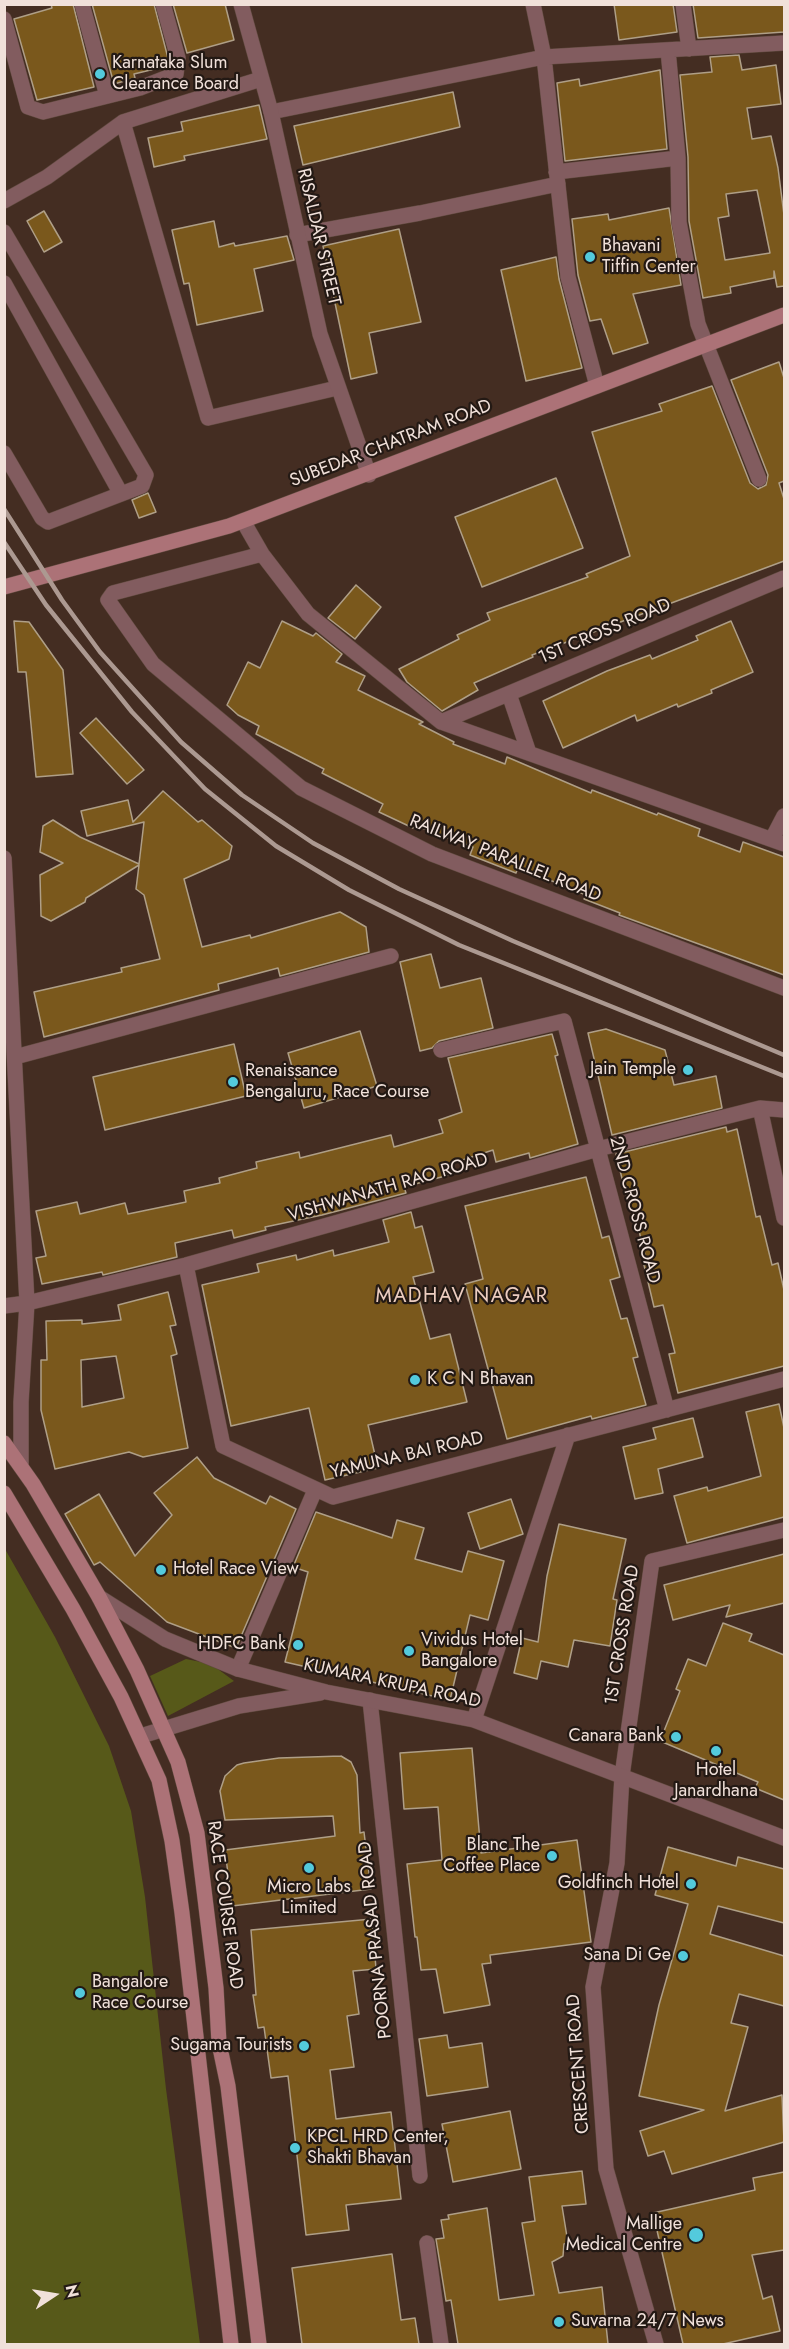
<!DOCTYPE html>
<html>
<head>
<meta charset="utf-8">
<style>
	body { margin:0 }
	#map { position:relative; width:789px; height:2349px; overflow:hidden; background:#442d22; font-family:Jost,sans-serif }
	canvas { display:block }
	.frame { position:absolute; inset:0; border:6px solid #f1e1da; pointer-events:none }
	.north { position:absolute; left:24px; top:2265px; width:60px; height:60px; -webkit-text-stroke:4px #231914; paint-order:stroke; rotate:78deg; font-size:16px; font-weight:700; line-height:24px; text-align:center; color:#f1e1da }
	.north::after { content:''; display:block; margin:auto; width:21px; height:27px; background:#f1e1da; clip-path:polygon(50% 0,100% 100%,50% 72%,0 100%) }
</style>
</head>
<body>
<div id="map">
<canvas width="789" height="2349"></canvas>
<div class="frame"></div>
<div class="north">N</div>
</div>
<script>
const ctx = document.querySelector('canvas').getContext('2d');
ctx.lineJoin = 'round';
function paint(path, color) { ctx.fillStyle = color; ctx.fill(path, 'evenodd'); }
const toPath = rows => new Path2D(rows.map(r => 'M' + r).join(''));
function trace(path, color, width, dash) { ctx.strokeStyle = color; ctx.lineWidth = width; ctx.lineCap = dash ? 'butt' : 'round'; ctx.setLineDash(dash || []); ctx.stroke(path); }
function write(font, color, halo, rows, align = 'center') {
  ctx.font = font + ' Jost,sans-serif'; ctx.lineWidth = 4.5; ctx.setLineDash([]); ctx.textBaseline = 'middle'; ctx.strokeStyle = halo; ctx.fillStyle = color; for (const [text, x, y, turn = 0] of rows) {
    ctx.save(); ctx.translate(x, y); ctx.rotate((+turn || 0) * Math.PI / 180); ctx.textAlign = isNaN(turn) ? turn : align; if (halo) ctx.strokeText(text, 0, 0); ctx.fillText(text, 0, 0); ctx.restore();
  }
}
paint(toPath([
	[5,1549,55,1637,109,1746,131,1811,145,1897,166,2089,200,2344,5,2344],
	[186,1659,211,1664,234,1681,168,1716,150,1676]
]), '#575919');
const building = toPath([
	[51,4,73,4,94,87,37,100,14,19,52,8,51,4],
	[92,4,154,4,168,58,167,66,134,74,135,78,114,84,92,4],
	[173,4,225,4,234,40,187,53,173,4],
	[614,4,673,4,677,32,619,40,614,4],
	[693,4,784,4,784,32,698,38,693,4],
	[739,55,742,70,776,65,781,104,747,108,752,139,771,136,778,168,784,215,784,286,777,287,774,271,774,278,730,287,731,293,703,298,689,221,688,157,680,75,712,72,710,57,739,55],
	[757,190,770,253,725,260,718,218,729,216,726,194,757,190],
	[660,70,667,149,565,161,557,83,579,79,580,86,660,70],
	[453,92,460,127,303,165,294,126,453,92],
	[259,105,267,139,184,156,185,160,154,167,148,138,183,131,181,122,259,105],
	[669,208,681,285,633,294,648,343,613,354,601,319,590,321,578,275,572,219,608,214,609,220,669,208],
	[44,211,62,242,44,252,27,221,44,211],
	[214,221,219,247,234,243,235,246,287,236,294,260,254,269,263,311,197,325,189,283,184,284,172,230,214,221],
	[399,229,421,322,369,333,377,373,351,379,323,246,399,229],
	[556,257,559,279,582,368,526,381,501,270,556,257],
	[779,362,784,378,784,481,779,483,784,499,784,561,532,655,533,657,474,683,478,690,442,711,407,682,399,669,459,639,457,635,490,620,487,613,588,577,586,574,630,556,592,432,662,411,659,404,712,386,750,483,758,489,766,485,768,475,731,380,779,362],
	[556,478,583,548,482,587,455,517,556,478],
	[148,493,156,512,139,518,132,500,148,493],
	[356,585,381,607,355,639,328,618,356,585],
	[14,621,29,622,63,670,73,774,36,777,26,672,18,672,14,621],
	[282,621,313,636,316,633,342,654,336,662,365,676,358,690,423,722,419,724,454,742,453,744,505,764,507,757,591,793,592,790,657,815,658,813,700,829,698,836,740,852,743,842,784,857,784,975,619,915,620,913,584,899,586,895,518,867,516,873,470,855,473,847,414,825,413,828,379,812,383,804,322,773,324,769,256,734,259,726,238,715,227,705,248,662,260,668,282,621],
	[731,621,753,672,711,690,712,693,678,707,677,704,637,721,635,715,563,748,543,701,607,671,650,655,652,659,698,640,696,636,731,621],
	[96,718,144,770,127,784,80,733,96,718],
	[163,791,198,822,202,820,232,846,229,859,184,879,202,947,250,935,251,938,340,912,366,927,369,952,280,976,278,968,218,984,219,990,44,1037,34,992,122,972,121,968,160,959,144,895,136,889,139,865,86,898,85,902,51,921,41,916,40,875,63,863,40,852,43,826,53,820,80,837,139,864,144,822,87,836,81,811,128,800,133,822,163,791],
	[431,954,440,988,481,978,493,1028,439,1041,432,1048,420,1051,400,962,431,954],
	[606,1029,665,1050,674,1085,716,1076,722,1108,612,1135,588,1033,606,1029],
	[360,1031,377,1086,304,1108,288,1053,360,1031],
	[552,1034,558,1055,555,1056,578,1144,530,1158,529,1153,496,1162,493,1150,447,1165,449,1175,404,1187,406,1193,322,1215,265,1227,266,1230,234,1238,232,1230,175,1243,177,1257,103,1275,102,1272,42,1284,36,1258,46,1256,36,1211,77,1202,80,1214,125,1203,128,1214,186,1202,184,1191,220,1183,219,1178,257,1168,256,1162,299,1152,300,1158,391,1135,394,1147,443,1133,439,1120,462,1112,448,1058,552,1034],
	[234,1044,246,1096,105,1130,93,1077,234,1044],
	[726,1127,727,1132,737,1129,756,1217,760,1216,772,1265,778,1263,784,1290,784,1366,678,1393,669,1354,675,1353,663,1305,654,1307,644,1265,647,1264,634,1210,630,1211,616,1154,726,1127],
	[586,1177,602,1238,609,1236,620,1277,610,1280,621,1319,627,1318,638,1357,633,1358,646,1405,592,1419,591,1416,507,1439,465,1284,483,1279,465,1206,586,1177],
	[411,1212,415,1228,422,1226,434,1272,413,1277,430,1339,450,1334,467,1402,368,1425,378,1468,325,1480,309,1408,231,1426,202,1285,259,1272,257,1264,296,1255,297,1260,333,1250,334,1256,389,1242,383,1220,411,1212],
	[168,1292,176,1325,170,1326,177,1354,171,1356,188,1448,143,1457,129,1452,55,1469,41,1410,41,1360,47,1360,46,1321,82,1320,82,1324,121,1320,118,1305,168,1292],
	[116,1356,124,1398,82,1407,81,1360,116,1356],
	[779,1404,784,1428,784,1517,687,1543,674,1496,707,1487,708,1491,761,1476,746,1412,779,1404],
	[693,1418,703,1457,658,1469,663,1493,635,1499,623,1447,656,1439,653,1428,693,1418],
	[197,1457,214,1478,266,1504,270,1496,296,1509,236,1648,167,1622,100,1562,94,1565,65,1514,99,1494,135,1556,172,1515,154,1493,197,1457],
	[511,1499,523,1534,480,1549,468,1513,511,1499],
	[316,1512,392,1538,397,1520,424,1528,415,1559,462,1572,468,1551,504,1561,488,1620,470,1615,450,1700,285,1662,308,1572,293,1567,316,1512],
	[559,1524,626,1539,613,1599,617,1600,610,1646,574,1640,568,1667,541,1661,537,1679,514,1673,522,1638,538,1642,547,1576,559,1524],
	[784,1554,784,1603,726,1617,730,1605,673,1620,664,1585,784,1554],
	[723,1623,752,1634,749,1641,784,1655,784,1800,755,1788,758,1782,660,1741,680,1691,676,1689,688,1659,706,1666,723,1623],
	[472,1748,481,1853,577,1840,591,1942,490,1955,491,1963,482,1964,490,2005,444,2013,436,1969,421,1970,417,1937,415,1937,407,1864,442,1860,438,1807,404,1809,400,1753,472,1748],
	[341,1756,351,1762,357,1775,360,1833,364,1832,371,1889,232,1906,225,1850,335,1836,333,1816,225,1820,220,1791,225,1776,237,1765,244,1763,279,1758,341,1756],
	[668,1847,736,1866,738,1857,784,1869,784,1923,718,1906,710,1934,784,1956,784,2006,739,1994,731,2023,748,2027,725,2111,782,2095,784,2142,672,2174,664,2151,648,2156,640,2131,704,2110,639,2096,659,2005,688,1904,655,1895,668,1847],
	[372,1919,376,1969,353,1971,359,2014,347,2016,354,2067,330,2070,336,2119,391,2112,401,2199,346,2205,349,2230,306,2235,288,2076,271,2078,264,2027,258,2028,253,1995,256,1995,251,1930,372,1919],
	[447,2035,449,2048,482,2043,488,2087,427,2096,419,2039,447,2035],
	[510,2111,521,2169,453,2182,442,2124,510,2111],
	[582,2171,586,2204,562,2206,568,2243,564,2244,563,2256,552,2262,559,2293,602,2287,608,2344,458,2344,451,2300,446,2301,436,2239,444,2238,441,2220,449,2219,448,2215,487,2208,499,2300,534,2295,522,2223,535,2221,529,2177,582,2171],
	[784,2172,784,2250,752,2255,763,2299,772,2296,780,2331,723,2344,683,2344,653,2213,755,2190,753,2178,784,2172],
	[392,2254,401,2320,415,2318,419,2344,302,2344,292,2268,392,2254]
]);
paint(building, '#7a581c');
trace(building, '#af9f87', 1.5);
const minor = toPath([
	[82,4,107,96],
	[533,4,544,57,568,277,597,386],
	[683,4,689,49],
	[4,19,28,107,43,112,140,88,176,74,178,58,163,4],
	[668,50,678,158,679,222,698,324,759,479],
	[271,112,544,57,784,43],
	[123,122,208,418,337,388],
	[556,172,678,158],
	[4,201,47,177,123,122,261,79],
	[4,232,146,475,142,486,48,522,42,518,4,453],
	[297,235,420,213,558,184],
	[4,283,121,494],
	[243,521,262,554,308,614,441,722,784,844],
	[262,554,113,593,108,600,153,664,301,788,432,854,784,988],
	[509,694,529,753],
	[441,722,784,578],
	[772,839,784,816],
	[4,858,27,1303,21,1402,21,1464],
	[441,1050,564,1021,667,1410],
	[15,1057,391,956],
	[760,1108,784,1218],
	[186,1265,223,1446,333,1497,784,1379],
	[4,1306,27,1303,186,1265,598,1149,760,1108,784,1110],
	[238,1669,315,1490],
	[370,1700,420,2176],
	[474,1720,568,1435],
	[427,2243,441,2344],
	[656,2344,606,2169,593,1987,617,1863,622,1776,652,1561,784,1530]
]);
const tertiary = toPath([
	[241,4,271,112,320,334,369,475],
	[99,1597,165,1639,238,1669,326,1692,474,1720,784,1838],
	[141,1736,239,1706,320,1693]
]);
const secondary = toPath([
	[4,587,229,526,784,315],
	[4,1443,33,1484,99,1597,137,1670,178,1762,197,1833,216,1988,219,2043,228,2086,259,2344],
	[4,1493,73,1609,121,1697,159,1780,172,1841,182,1913,231,2344]
]);
trace(minor, '#604a3f', 16);
trace(tertiary, '#604a3f', 16);
trace(secondary, '#604a3f', 16);
trace(minor, '#825c5f', 15);
trace(tertiary, '#825c5f', 15);
trace(secondary, '#ac7277', 15);
trace(toPath([
	[4,509,62,600,100,652,181,742,242,795,313,843,399,889,513,941,784,1055],
	[4,542,46,605,132,712,205,789,276,846,349,890,459,945,784,1076]
]), '#ac9991', 4.5);
for (const [x, y, r, color] of [
	[100,74,6,"#53cadc"],
	[590,257,6,"#53cadc"],
	[688,1070,6,"#53cadc"],
	[233,1082,6,"#53cadc"],
	[415,1380,6,"#53cadc"],
	[161,1570,6,"#53cadc"],
	[298,1645,6,"#53cadc"],
	[409,1651,6,"#53cadc"],
	[676,1737,6,"#53cadc"],
	[716,1751,6,"#53cadc"],
	[552,1856,6,"#53cadc"],
	[309,1868,6,"#53cadc"],
	[691,1884,6,"#53cadc"],
	[683,1956,6,"#53cadc"],
	[80,1993,6,"#53cadc"],
	[304,2046,6,"#53cadc"],
	[295,2148,6,"#53cadc"],
	[696,2235,8,"#53cadc"],
	[559,2322,6,"#53cadc"]
]) { const dot = new Path2D(); dot.arc(x, y, r, 0, 2 * Math.PI); ctx.fillStyle = color; ctx.fill(dot); trace(dot, '#231914', 2); }
write('18px', '#f1e1da', '#231914', [
	["Karnataka Slum",112,64],
	["Clearance Board",112,85],
	["Bhavani",602,247],
	["Tiffin Center",602,268],
	["Jain Temple",676,1070,"right"],
	["Renaissance",245,1072],
	["Bengaluru, Race Course",245,1093],
	["K C N Bhavan",427,1380],
	["Hotel Race View",173,1570],
	["Vividus Hotel",421,1641],
	["Bangalore",421,1662],
	["HDFC Bank",286,1645,"right"],
	["Canara Bank",664,1737,"right"],
	["Hotel",716,1771,"center"],
	["Janardhana",716,1792,"center"],
	["Blanc The",540,1846,"right"],
	["Coffee Place",540,1867,"right"],
	["Goldfinch Hotel",679,1884,"right"],
	["Micro Labs",309,1888,"center"],
	["Limited",309,1909,"center"],
	["Sana Di Ge",671,1956,"right"],
	["Bangalore",92,1983],
	["Race Course",92,2004],
	["Sugama Tourists",292,2046,"right"],
	["KPCL HRD Center,",307,2138],
	["Shakti Bhavan",307,2159],
	["Mallige",682,2225,"right"],
	["Medical Centre",682,2246,"right"],
	["Suvarna 24/7 News",571,2322]
], 'left');
write('18px', '#f1e1da', '#231914', [
	["RISALDAR STREET",318,237,77],
	["SUBEDAR CHATRAM ROAD",391,444,-21],
	["1ST CROSS ROAD",605,632,-23],
	["RAILWAY PARALLEL ROAD",505,859,22],
	["VISHWANATH RAO ROAD",388,1188,-16],
	["2ND CROSS ROAD",634,1210,75],
	["YAMUNA BAI ROAD",407,1456,-13],
	["1ST CROSS ROAD",623,1635,-81],
	["KUMARA KRUPA ROAD",392,1684,12],
	["RACE COURSE ROAD",224,1905,82],
	["POORNA PRASAD ROAD",376,1940,-96],
	["CRESCENT ROAD",579,2064,-94]
]);
ctx.letterSpacing = '1.5px';
write('20px', '#eccdc0', '#231914', [
	["MADHAV NAGAR",462,1297]
]);
ctx.letterSpacing = '0px';
</script>
</body>
</html>
